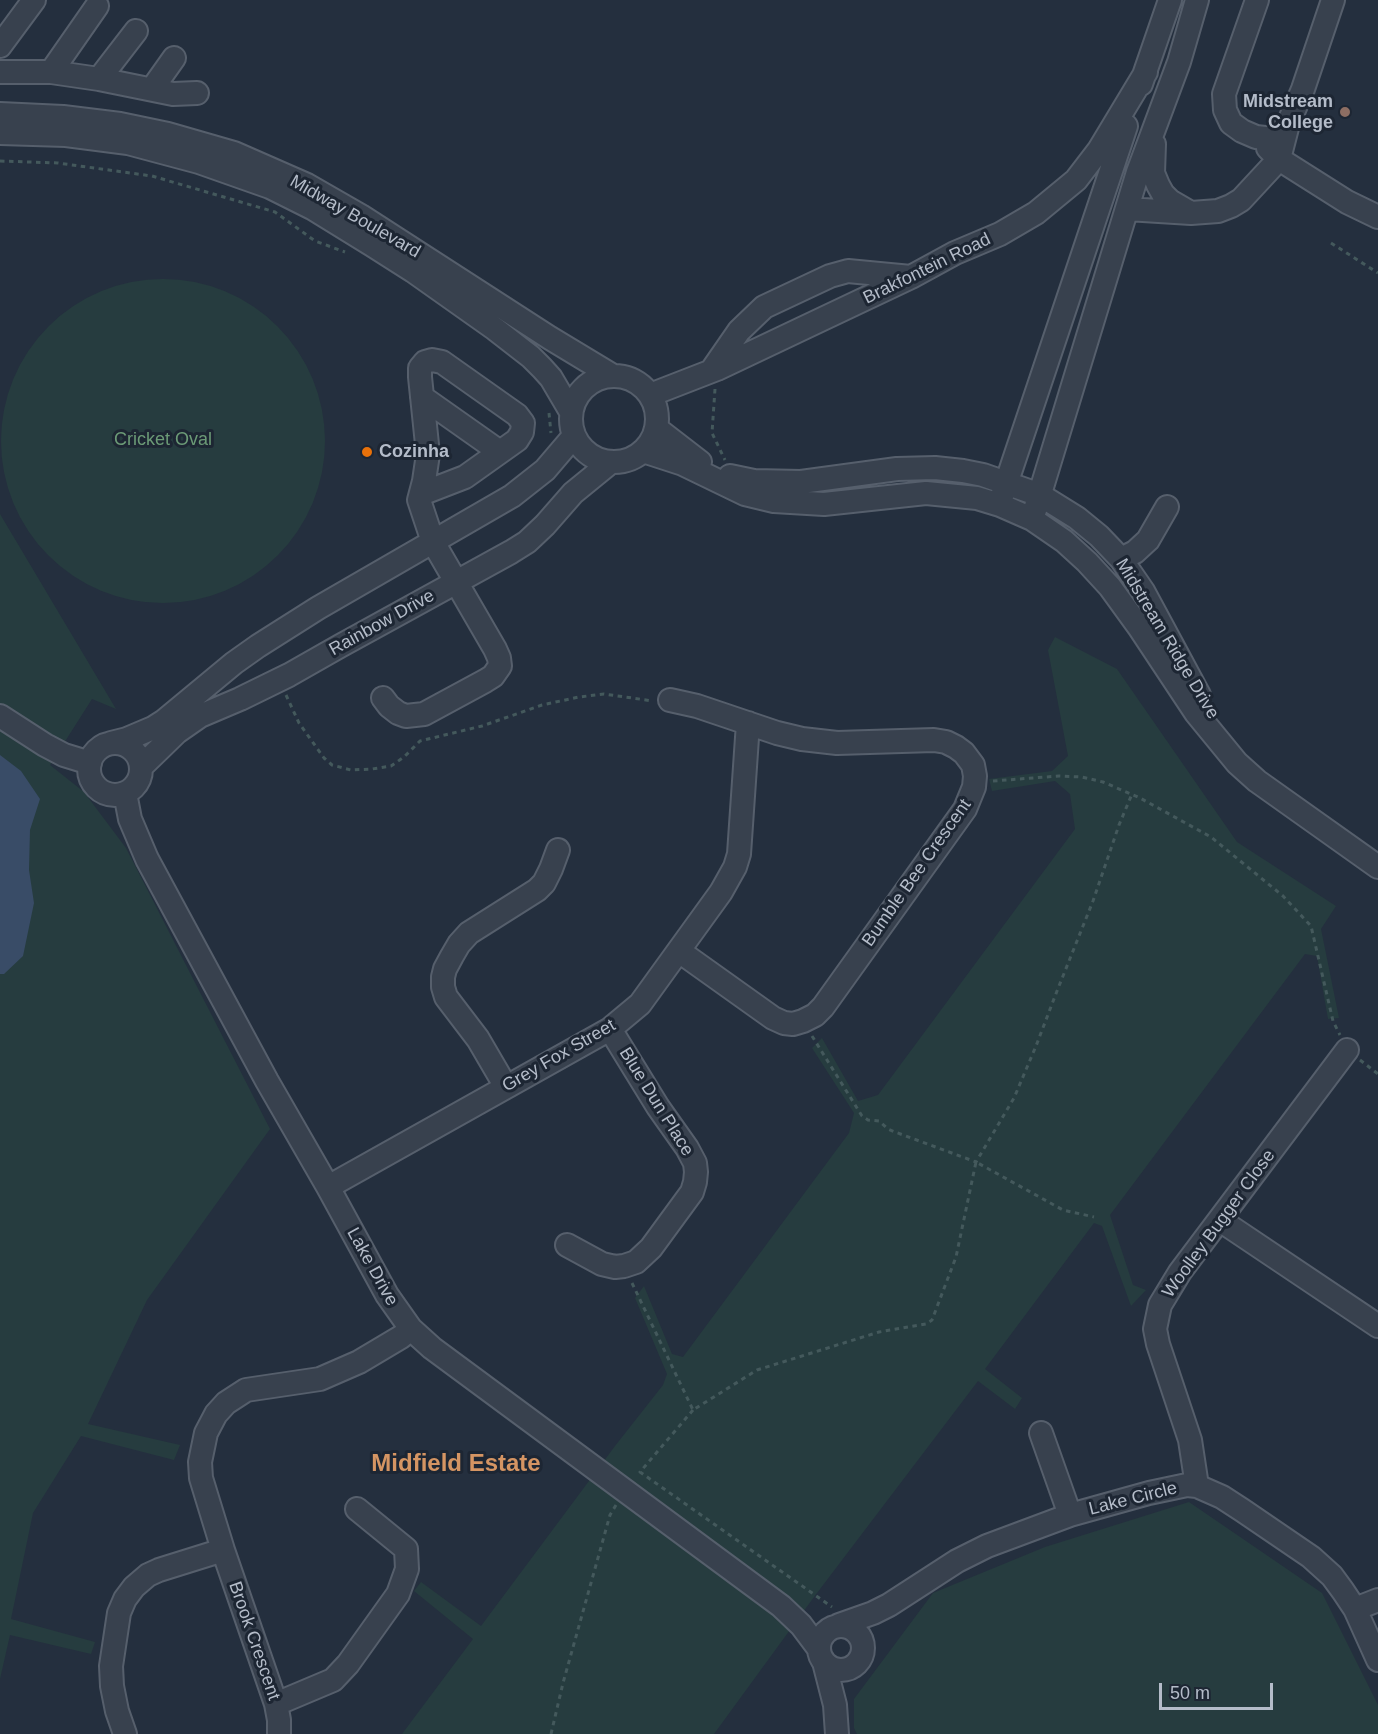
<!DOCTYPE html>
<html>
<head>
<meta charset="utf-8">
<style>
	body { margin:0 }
	#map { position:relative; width:1378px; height:1734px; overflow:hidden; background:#242f3e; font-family:Arial,sans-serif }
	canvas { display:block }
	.scale { position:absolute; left:1159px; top:1683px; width:114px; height:27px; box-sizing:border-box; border:3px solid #b4bcc9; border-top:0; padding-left:8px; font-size:18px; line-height:21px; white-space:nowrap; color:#b4bcc9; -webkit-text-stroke:4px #1d2633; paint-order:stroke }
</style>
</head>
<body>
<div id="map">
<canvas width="1378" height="1734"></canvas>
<div class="scale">50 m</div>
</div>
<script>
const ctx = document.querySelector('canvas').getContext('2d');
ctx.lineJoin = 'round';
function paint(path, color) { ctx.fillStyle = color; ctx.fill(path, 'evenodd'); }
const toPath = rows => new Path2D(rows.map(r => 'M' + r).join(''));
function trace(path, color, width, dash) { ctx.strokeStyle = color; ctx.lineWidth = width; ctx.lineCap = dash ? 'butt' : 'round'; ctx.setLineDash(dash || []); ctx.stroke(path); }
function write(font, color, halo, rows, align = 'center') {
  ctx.font = font + ' Arial,sans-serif'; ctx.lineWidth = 6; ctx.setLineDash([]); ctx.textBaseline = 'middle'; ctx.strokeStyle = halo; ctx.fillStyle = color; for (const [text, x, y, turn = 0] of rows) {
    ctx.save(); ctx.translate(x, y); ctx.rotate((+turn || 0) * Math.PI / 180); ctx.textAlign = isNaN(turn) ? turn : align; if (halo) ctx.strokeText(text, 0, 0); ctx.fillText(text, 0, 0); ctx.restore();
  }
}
paint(toPath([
	'1 441a162 162 0 1 1 324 0a162 162 0 1 1-324 0Z',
	[0,514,116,709,92,699,50,765,84,792,126,848,270,1129,147,1300,88,1424,180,1445,174,1460,81,1436,33,1513,11,1619,95,1642,91,1654,10,1635,0,1679],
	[1055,637,1117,669,1237,842,1336,906,1321,929,1339,1018,1328,1019,1317,956,1305,954,1110,1215,1133,1285,1146,1290,1131,1306,1102,1226,1094,1223,985,1369,1022,1398,1015,1409,978,1381,814,1597,714,1734,402,1734,473,1639,414,1591,421,1582,481,1626,615,1446,663,1385,667,1374,635,1298,644,1286,672,1354,683,1357,849,1133,854,1113,812,1048,822,1038,858,1101,878,1095,1075,829,1070,794,1055,781,992,791,989,779,1052,771,1068,756,1048,650],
	[1189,1502,1322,1593,1378,1705,1378,1734,857,1734,854,1728,854,1699,933,1593,1045,1547]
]), '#263c3f');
paint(toPath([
	[0,755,21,771,40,799,30,830,29,870,34,903,23,956,4,974,0,974]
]), '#394c67');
const minor = toPath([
	[1257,0,1224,94,1225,110,1231,123,1242,131,1256,137,1265,138,1271,138,1281,132,1288,124,1303,89,1333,0],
	[0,46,34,0],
	[0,72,51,72,99,79,173,94,197,93],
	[51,72,97,6],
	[99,79,136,31],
	[1141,84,1170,0],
	[152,89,174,58],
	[0,114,63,117,120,124,168,134,234,153,307,185,361,216,550,338,613,376],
	[0,133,66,135,128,143,199,162,270,187,312,208,372,245,413,271,495,329,531,357,542,368,551,378,571,412],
	[1154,144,1153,173,1158,185,1163,194,1170,201,1189,212],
	[1268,148,1279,159,1347,202,1378,217],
	[1127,209,1191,213,1218,211,1231,206,1241,200,1279,159,1288,124],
	[712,370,739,331,764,307,830,276,848,271,911,277],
	'571 419a43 43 0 1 1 86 0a43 43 0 1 1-86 0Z',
	[650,395,717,369,911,277,955,253,1000,234,1036,213,1076,180,1099,150,1146,72],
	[422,397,500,452],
	[656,428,700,462],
	[643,451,683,464,745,494,774,501,824,504,926,493,977,498,1000,505,1032,519,1064,541,1087,562,1110,587,1139,627,1196,713,1237,763,1257,781,1378,867],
	[730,476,754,481,801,482,897,469,935,468,963,471,983,475,1040,495,1077,518,1099,536,1121,559,1143,591,1199,695],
	[1002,496,1126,126],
	[1035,510,1138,172,1179,62,1197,0],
	[1121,559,1135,552,1148,540,1167,507],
	[383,698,389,706,398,713,406,716,424,714,485,681,493,676,500,666,499,658,495,649,433,542,419,500,424,481,428,454,420,377,420,368,425,362,432,360,442,362,517,415,523,423,522,432,517,440,465,477,421,494],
	[670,700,697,706,777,733,802,739,837,743,934,740,946,742,956,747,964,753,973,765,975,776,974,787,965,809,823,1007,815,1015,803,1021,793,1024,784,1023,773,1018,679,951],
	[0,716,45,745,64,755,90,763],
	[111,743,127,739,153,728,164,721,234,663,258,646,318,608,512,496,545,470,574,436],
	'89 769a26 26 0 1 1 52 0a26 26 0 1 1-52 0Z',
	[142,766,177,732,200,716,240,699,289,675,340,646,511,552,527,542,545,525,573,493,611,462],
	[125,793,130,819,147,859,267,1081,328,1187,387,1295,411,1329,432,1348,781,1606,801,1625,819,1649],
	[506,1087,478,1039,446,997,443,987,443,977,445,969,452,956,459,944,469,933,537,890,544,883,551,869,558,850],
	[328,1187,610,1029,640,1004,721,892,735,867,739,854,748,723],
	[1220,1220,1378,1326],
	[567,1245,602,1264,615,1267,624,1266,636,1262,651,1248,692,1192,695,1182,696,1172,695,1163,687,1148,658,1107,610,1029],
	[1041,1433,1070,1515],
	[1197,1486,1190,1440,1158,1344,1155,1329,1160,1305,1180,1272,1347,1050],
	[1355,1609,1378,1600],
	[839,1625,873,1613,889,1605,957,1561,987,1546,1070,1515,1149,1493,1187,1485,1197,1486,1222,1497,1242,1510,1311,1557,1332,1576,1343,1591,1355,1609,1378,1660],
	'819 1648a22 22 0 1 1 44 0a22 22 0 1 1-44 0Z',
	[824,1662,835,1705,837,1734],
	[276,1704,333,1680,348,1664,398,1594,407,1569,406,1549,357,1509],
	[125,1734,117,1711,112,1686,111,1666,119,1613,125,1599,134,1587,148,1575,159,1570,223,1550],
	[279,1734,279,1720,276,1704,223,1550,201,1478,200,1462,206,1433,216,1414,226,1403,246,1390,320,1379,359,1362,401,1337,411,1329]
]);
trace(minor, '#565f6c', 26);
trace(toPath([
	[0,161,58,163,152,176,275,212,315,241,345,252],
	[1331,243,1378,273],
	[715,389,712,433,725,460],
	[549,413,551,433],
	[286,695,299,723,324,758,332,765,351,770,372,769,391,766,404,757,420,741,482,726,542,705,579,697,604,694,653,701],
	[993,781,1059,776,1082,777,1103,782,1140,798,1211,837,1283,896,1311,926,1333,1021,1340,1035],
	[812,1036,862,1116,868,1120,879,1121,888,1129,895,1132,976,1162,1014,1098,1036,1046,1057,991,1093,901,1119,825,1132,794],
	[1360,1060,1378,1074],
	[632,1283,693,1410,757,1370,879,1332,926,1324,932,1320,956,1257,976,1162,1063,1210,1094,1217],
	[693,1410,640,1472,832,1607],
	[551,1734,563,1683,610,1515,616,1505]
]), '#44595c', 3, [4.5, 4.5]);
trace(minor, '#38414e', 22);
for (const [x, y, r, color] of [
	[1345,112,6,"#8d6e63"],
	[367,452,6,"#e8710a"]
]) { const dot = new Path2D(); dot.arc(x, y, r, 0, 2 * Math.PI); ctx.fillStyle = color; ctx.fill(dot); trace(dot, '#1d2633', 2); }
write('bold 18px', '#b4bcc9', '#1d2633', [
	["Midstream",1333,102],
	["College",1333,123],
	["Cozinha",379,452,"left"]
], 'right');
write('18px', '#b4bcc9', '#1d2633', [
	["Midway Boulevard",355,217,30],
	["Brakfontein Road",927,269,-26],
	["Rainbow Drive",382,623,-29],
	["Midstream Ridge Drive",1167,639,59],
	["Bumble Bee Crescent",917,873,-55],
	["Grey Fox Street",559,1056,-30],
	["Blue Dun Place",656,1102,58],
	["Woolley Bugger Close",1219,1224,-54],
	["Lake Drive",372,1267,61],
	["Lake Circle",1133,1499,-14],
	["Brook Crescent",254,1641,71]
]);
write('18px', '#6b9a76', '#1d2633', [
	["Cricket Oval",163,440]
]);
write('bold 24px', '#d59563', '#1d2633', [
	["Midfield Estate",456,1464]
]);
</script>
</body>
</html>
